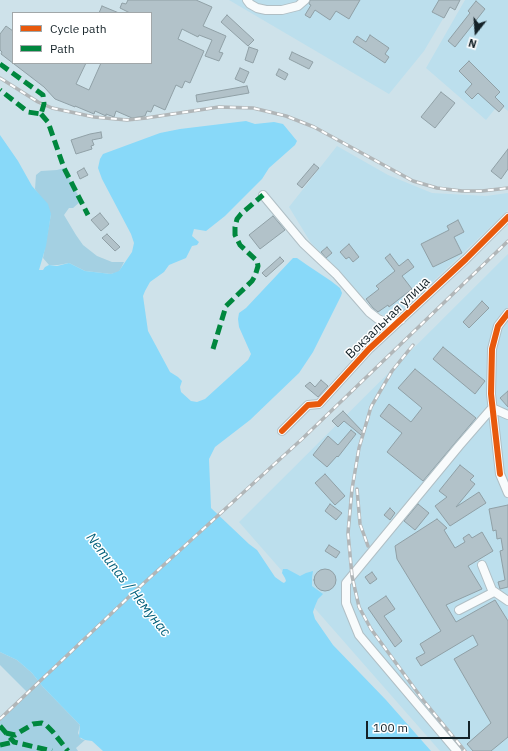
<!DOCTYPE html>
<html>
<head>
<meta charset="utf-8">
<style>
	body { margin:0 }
	#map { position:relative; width:508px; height:751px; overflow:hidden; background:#cee2ea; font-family:"IBM Plex Sans",sans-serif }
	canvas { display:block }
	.legend { position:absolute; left:12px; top:12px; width:140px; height:52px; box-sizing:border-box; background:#fff; border:1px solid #a1a7a9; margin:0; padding:5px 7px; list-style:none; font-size:12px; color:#142228 }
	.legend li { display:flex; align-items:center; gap:8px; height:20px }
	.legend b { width:20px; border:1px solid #a1a7a9 }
	.north { position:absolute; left:456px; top:12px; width:40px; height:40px; -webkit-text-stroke:3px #fff; paint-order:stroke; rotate:197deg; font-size:11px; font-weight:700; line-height:16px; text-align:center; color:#142228 }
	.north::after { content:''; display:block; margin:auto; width:14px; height:18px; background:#142228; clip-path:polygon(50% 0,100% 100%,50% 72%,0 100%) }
	.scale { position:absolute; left:366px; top:721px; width:104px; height:18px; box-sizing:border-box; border:2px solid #142228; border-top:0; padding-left:5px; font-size:12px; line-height:14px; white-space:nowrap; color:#142228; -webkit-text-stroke:3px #fff; paint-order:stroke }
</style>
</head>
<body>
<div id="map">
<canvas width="508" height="751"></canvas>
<ul class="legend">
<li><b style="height:5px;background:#e8590c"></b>Cycle path</li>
<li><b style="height:5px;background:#00873e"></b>Path</li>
</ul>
<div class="north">N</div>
<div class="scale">100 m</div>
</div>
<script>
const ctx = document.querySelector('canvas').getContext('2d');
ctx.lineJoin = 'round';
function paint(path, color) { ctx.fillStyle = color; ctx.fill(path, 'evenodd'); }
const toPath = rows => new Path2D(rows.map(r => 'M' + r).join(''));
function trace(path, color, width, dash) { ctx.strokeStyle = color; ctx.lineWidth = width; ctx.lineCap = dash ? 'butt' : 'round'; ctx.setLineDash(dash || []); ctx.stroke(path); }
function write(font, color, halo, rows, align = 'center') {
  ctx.font = font + ' "IBM Plex Sans",sans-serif'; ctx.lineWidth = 3; ctx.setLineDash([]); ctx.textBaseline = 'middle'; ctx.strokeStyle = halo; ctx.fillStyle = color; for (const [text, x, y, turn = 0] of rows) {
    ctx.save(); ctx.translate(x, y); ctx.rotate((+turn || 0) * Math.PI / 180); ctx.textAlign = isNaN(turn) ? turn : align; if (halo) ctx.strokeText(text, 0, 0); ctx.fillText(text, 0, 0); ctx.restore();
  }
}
paint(toPath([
	[229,0,454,0,424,51,389,94],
	[465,0,508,0,508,111,499,104,486,120,426,68],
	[337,146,388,175,432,193,486,196,508,193,508,210,401,312,385,317,375,310,311,243,289,207],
	[508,254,508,751,440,751,239,522]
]), '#bcdfed');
paint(toPath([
	[64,168,81,201,73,208,69,208,64,215,76,235,83,245,97,256,112,262,124,262,119,272,111,274,85,271,69,263,58,265,49,265,43,258,51,214,35,189,36,175,41,171,57,170],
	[0,652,17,660,32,673,43,687,80,725,78,733,81,739,85,740,76,748,78,751,0,751,0,719,28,693,0,665]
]), '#a4d0e2');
paint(toPath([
	[246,121,255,124,274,122,283,124,297,141,295,145,269,168,262,179,225,216,206,231,194,229,192,236,199,242,197,245,192,246,186,258,169,265,164,272,150,282,145,291,143,296,148,331,170,372,178,377,182,381,180,387,181,392,191,401,197,402,205,399,248,360,251,354,239,327,238,319,239,313,246,308,293,258,297,258,307,265,331,281,340,288,342,293,341,296,313,352,299,373,250,420,215,447,209,459,211,508,249,544,257,550,275,577,282,582,284,583,286,581,285,578,282,573,283,569,287,569,300,576,306,573,313,571,312,577,312,586,323,594,318,599,315,606,313,612,315,619,333,645,386,700,431,751,103,751,92,741,85,740,79,737,80,725,43,687,32,673,17,660,0,652,0,135,18,161,32,186,48,204,51,214,46,246,39,270,43,270,45,267,49,265,57,266,69,263,85,271,111,274,119,271,132,252,134,243,131,234,102,179,98,168,100,159,103,154,160,133,180,129]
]), '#88d9f9');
const building = toPath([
	[128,0,196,0,212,7,203,26,226,36,219,52,223,53,219,61,205,56,212,40,199,35,198,37,182,29,178,39,204,51,190,83,185,81,182,88,176,85,165,110,154,105,151,112,147,111,145,116,132,118,116,111,114,117,106,114,106,116,95,111,94,114,75,106,75,107,55,99,44,87,1,54,2,52,0,50,0,34,6,26,13,31,13,63,86,63,76,84,89,90,101,63,151,63,151,13,130,13,120,8,122,3,126,4,128,0],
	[310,0,360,0,349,19,336,11,330,20,315,10,310,18,305,15,311,5,309,4,310,0],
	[439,0,460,0,455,10,450,7,444,18,432,12,439,0],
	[476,1,485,9,455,47,448,41,470,13,468,11,476,1],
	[102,6,119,13,99,13,102,6],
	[227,15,254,40,248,46,221,22,227,15],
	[370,35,389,48,385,54,389,57,385,63,353,42,357,36,366,42,370,35],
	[249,47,258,50,253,63,245,60,249,47],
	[292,52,313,62,309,69,289,59,292,52],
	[469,61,500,92,495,97,504,106,499,112,478,93,472,99,465,92,472,84,459,71,469,61],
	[240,68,249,72,244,83,235,79,240,68],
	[279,69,288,74,285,80,276,75,279,69],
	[247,86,249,93,197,102,196,95,247,86],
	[441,92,455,103,435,128,421,117,441,92],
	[101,132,102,138,92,140,94,145,91,146,92,149,76,154,71,140,90,134,101,132],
	[508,149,508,169,501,179,491,171,508,149],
	[314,164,319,168,302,188,297,184,314,164],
	[84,168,88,175,80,179,77,172,84,168],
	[100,213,109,224,101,231,91,220,100,213],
	[273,216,285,230,260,249,249,235,273,216],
	[458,220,464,232,454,237,462,253,433,267,421,244,449,230,447,226,458,220],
	[107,234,120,247,115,251,102,238,107,234],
	[349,244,359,257,353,262,349,257,346,259,340,252,349,244],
	[327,247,332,253,326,258,321,252,327,247],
	[390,254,399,266,408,259,414,267,402,276,412,289,389,307,388,305,378,312,373,308,366,299,379,289,376,286,395,271,385,258,390,254],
	[280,257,284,261,266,277,262,273,280,257],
	[482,301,489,308,469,328,463,322,482,301],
	[443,347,485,381,475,394,433,359,443,347],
	[415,369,476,418,423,481,387,452,402,433,380,416,389,404,411,422,422,408,398,388,415,369],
	[321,380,328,386,318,397,305,386,310,382,315,387,321,380],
	[508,391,508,407,500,398,508,391],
	[343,411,363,432,361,435,344,421,338,427,332,421,343,411],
	[351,430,356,434,338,457,337,456,327,467,313,455,328,436,338,445,351,430],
	[460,465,474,476,470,480,475,484,456,507,479,492,486,503,450,526,435,506,447,497,439,491,460,465],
	[325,474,345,496,335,505,315,483,325,474],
	[330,504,342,513,336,520,325,511,330,504],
	[418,504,429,513,415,530,404,521,418,504],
	[508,505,508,587,500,589,498,582,505,580,500,551,503,550,501,538,497,539,496,530,493,531,489,509,508,505],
	[390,508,395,513,390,520,384,515,390,508],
	[437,519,447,528,444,530,455,548,465,542,463,538,469,534,472,538,482,532,493,551,468,566,482,589,446,605,456,622,495,600,508,621,508,737,491,751,473,751,467,744,491,723,454,659,478,645,473,635,421,666,416,658,425,653,420,644,441,631,397,559,395,546,437,519],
	[329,545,340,552,336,558,325,551,329,545],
	'314 580a11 11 0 1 1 22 0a11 11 0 1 1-22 0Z',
	[372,572,377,579,370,584,365,577,372,572],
	[386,596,395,609,384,616,402,641,395,647,368,608,386,596]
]);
paint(building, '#b2c2c9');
trace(building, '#90a0a6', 1);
const minor = toPath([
	[247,0,250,4,257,8,266,10,282,10,298,6,305,0],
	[263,195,303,243,336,274,369,312,378,319,385,322,392,323,401,320],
	[508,313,498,326,492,349,491,394,500,474,508,493],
	[282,431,308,405,319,404,369,349,466,259,508,217],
	[482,565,492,590,508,601],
	[459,610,494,592],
	[457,751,359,635,346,603,346,583,459,446,492,408,508,415]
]);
trace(minor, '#b0bfc5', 10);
trace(minor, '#f8fbfc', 8);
const rail = toPath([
	[0,78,38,102,52,108,94,117,127,120,146,118,219,107,253,108,286,116,314,127,413,181,437,188,462,191,482,191,508,188],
	[413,345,392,371,371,407,359,448,352,489,348,533,352,576,359,607,371,629,423,700,465,751],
	[357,489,360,524,368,546],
	[0,719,133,593,302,439,508,241]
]);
trace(rail, '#b1b6b8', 3.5);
trace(rail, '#fff', 2, [6]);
trace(toPath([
	[0,64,43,95,44,104,41,114,28,112,0,90],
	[41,114,48,122,64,168,88,215],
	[213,349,226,306,252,281,255,276,258,266,257,261,240,245,235,235,235,227,237,219,241,214,263,195],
	[0,726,14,742,52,751],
	[6,733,15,735,33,724,42,723,46,725,53,732,68,751],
	[0,745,14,742]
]), '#00873e', 5, [10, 5]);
trace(toPath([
	[282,431,308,405,319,404,369,349,466,259,508,217],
	[500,474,491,394,492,349,498,326,508,313]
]), '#e8590c', 6);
write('13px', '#142228', '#fff', [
	["Вокзальная улица",388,318,-44]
]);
write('italic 14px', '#005f7a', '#fff', [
	["Nemunas / Немунас",128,585,52]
]);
</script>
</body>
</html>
